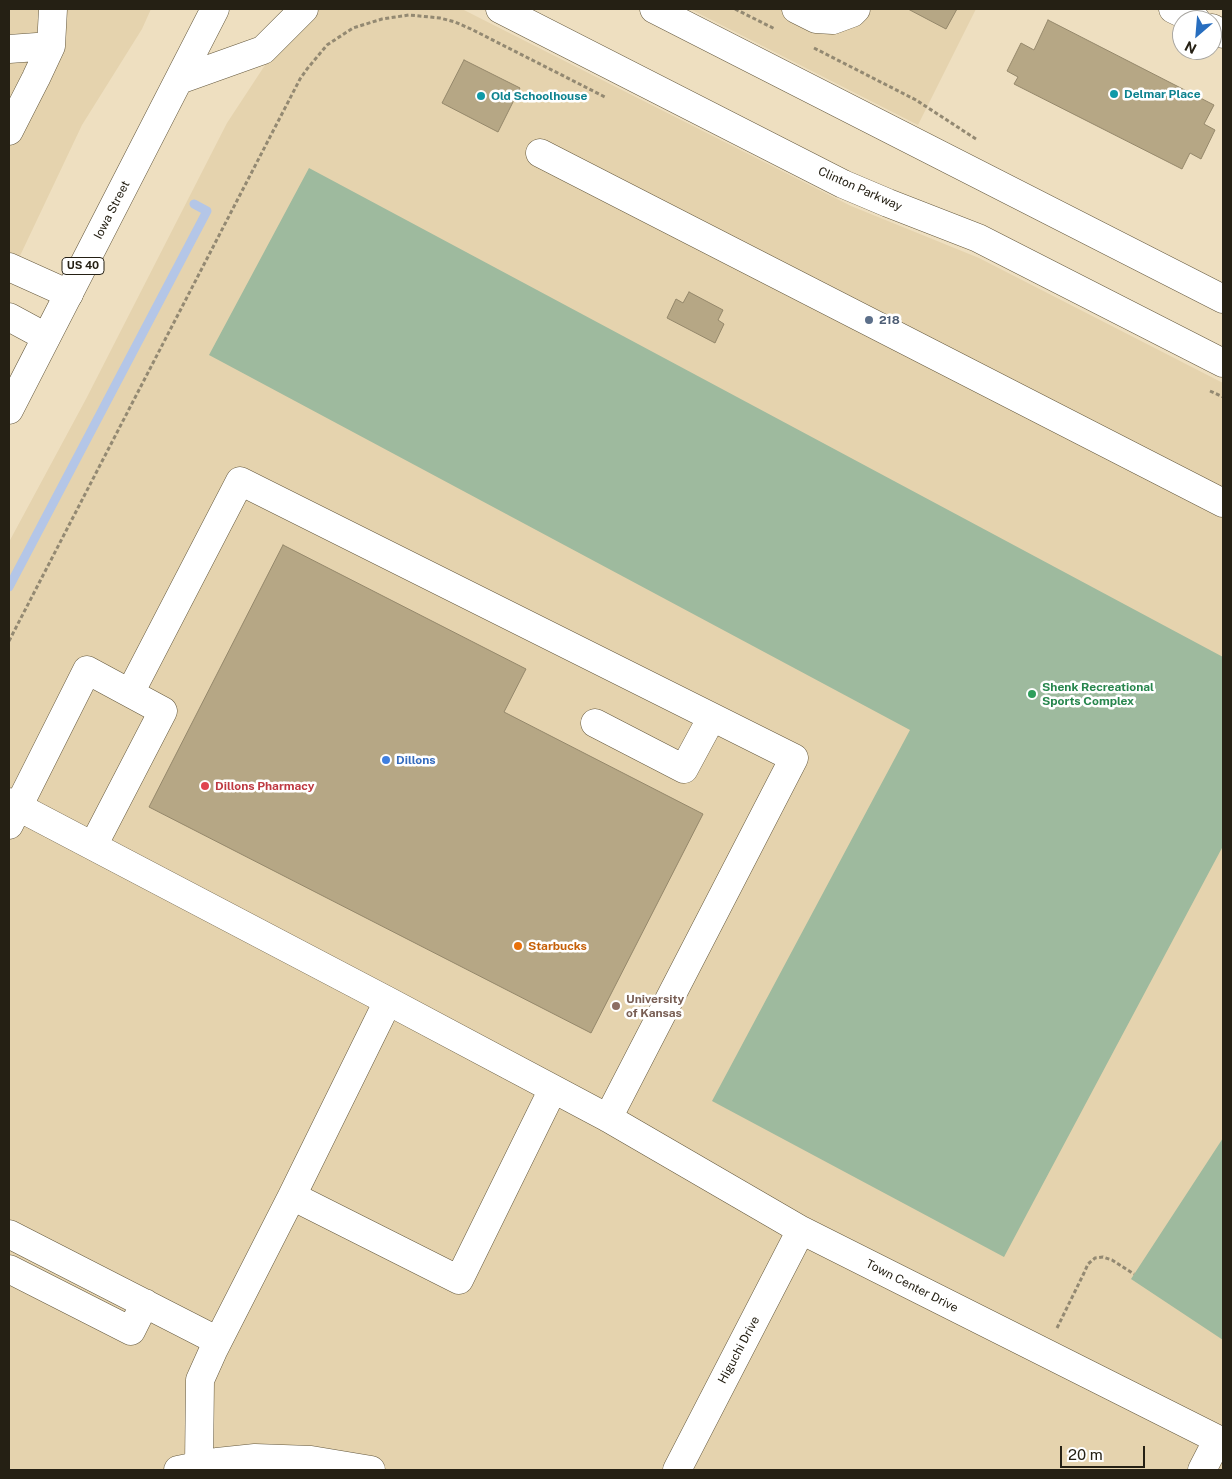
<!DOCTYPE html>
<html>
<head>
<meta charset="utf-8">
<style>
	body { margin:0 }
	#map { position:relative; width:1232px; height:1479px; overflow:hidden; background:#eedfc0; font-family:"Public Sans",sans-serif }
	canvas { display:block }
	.frame { position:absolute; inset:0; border:10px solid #252014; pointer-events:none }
	.north { position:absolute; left:1172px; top:10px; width:50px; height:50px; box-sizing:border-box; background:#fff; border:1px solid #a8a6a1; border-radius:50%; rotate:207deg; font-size:14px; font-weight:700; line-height:20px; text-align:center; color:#252014 }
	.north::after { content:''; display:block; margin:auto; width:18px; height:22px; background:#286ebf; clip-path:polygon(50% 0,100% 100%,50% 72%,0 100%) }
	.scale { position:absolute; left:1060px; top:1446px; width:85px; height:22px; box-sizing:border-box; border:2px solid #252014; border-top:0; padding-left:6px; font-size:15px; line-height:18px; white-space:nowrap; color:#252014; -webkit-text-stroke:4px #fff; paint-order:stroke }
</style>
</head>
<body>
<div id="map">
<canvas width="1232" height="1479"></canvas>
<div class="frame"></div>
<div class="north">N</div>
<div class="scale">20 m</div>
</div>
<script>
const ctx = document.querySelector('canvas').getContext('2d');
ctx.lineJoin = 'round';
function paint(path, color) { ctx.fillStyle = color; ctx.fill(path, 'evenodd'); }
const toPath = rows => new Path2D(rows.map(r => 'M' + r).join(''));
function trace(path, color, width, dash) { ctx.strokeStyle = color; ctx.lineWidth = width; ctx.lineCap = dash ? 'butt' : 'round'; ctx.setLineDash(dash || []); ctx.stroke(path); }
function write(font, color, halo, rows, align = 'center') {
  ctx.font = font + ' "Public Sans",sans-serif'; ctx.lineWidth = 5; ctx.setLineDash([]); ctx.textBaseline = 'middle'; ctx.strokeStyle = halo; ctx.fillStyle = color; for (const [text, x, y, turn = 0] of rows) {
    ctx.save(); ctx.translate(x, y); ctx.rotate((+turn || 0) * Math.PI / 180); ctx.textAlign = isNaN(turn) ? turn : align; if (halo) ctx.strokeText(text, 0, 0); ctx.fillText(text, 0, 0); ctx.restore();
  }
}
paint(toPath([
	[9,9,151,9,142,29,82,125,9,279],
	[319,9,462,9,851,206,979,258,1223,383,1223,1470,9,1470,9,542,86,399,227,123,269,59,303,22],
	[690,9,976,9,918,125]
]), '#e5d3ae');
paint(toPath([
	[309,168,1223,657,1223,846,1004,1257,712,1101,910,730,209,355],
	[1223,1138,1223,1340,1131,1279]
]), '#9eba9e');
trace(toPath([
	[9,587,207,211,194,204]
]), '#b4c6e7', 9);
const building = toPath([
	[908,9,957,9,946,29,908,9],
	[1048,20,1214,105,1204,124,1215,130,1201,159,1190,153,1182,169,1014,84,1018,77,1007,71,1021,43,1034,50,1048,20],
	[464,60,520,88,498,132,442,103,464,60],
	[689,292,723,310,718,320,724,324,715,343,667,318,676,299,683,303,689,292],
	[283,545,526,669,504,712,703,814,591,1033,149,807,283,545]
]);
paint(building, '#b6a785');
trace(building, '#95886b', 1);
const minor = toPath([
	[796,9,816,19,833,20,852,13,856,9],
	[1173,9,1196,20],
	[1212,28,1223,34],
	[9,49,51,46],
	[9,131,36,78,51,46,53,9],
	[540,153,1223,503],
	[9,267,69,294],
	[9,317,46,337],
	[130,693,240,481,794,758,608,1118],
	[595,723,684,769,712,717],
	[9,802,388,1001,608,1118,801,1230,1223,1442],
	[9,825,87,670,163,711,93,846],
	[292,1196,459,1280,553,1089],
	[9,1234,218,1341],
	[9,1269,131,1331,145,1303],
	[199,1465,200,1380,213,1351,292,1196,388,1001],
	[178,1470,217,1462,255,1458,311,1460,371,1470],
	[677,1470,801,1230],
	[1202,1470,1218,1439]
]);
const major = toPath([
	[500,9,843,184,888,203,978,238,1223,363],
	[654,9,1223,299]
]);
const highway = toPath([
	[179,80,263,50,304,9],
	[9,410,215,9]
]);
trace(minor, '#64583d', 29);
trace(major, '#64583d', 29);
trace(highway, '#64583d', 29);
trace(toPath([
	[735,9,775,29],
	[814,48,916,100,976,139],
	[1210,391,1223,397],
	[9,641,300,79,307,69,327,45,353,28,382,19,409,15,440,18,455,22,471,29,605,97],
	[1057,1328,1084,1273,1088,1264,1095,1258,1103,1257,1112,1260,1134,1274]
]), '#938972', 3, [4, 2.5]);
trace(minor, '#fff', 28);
trace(major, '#fff', 28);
trace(highway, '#fff', 28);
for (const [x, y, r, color] of [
	[1114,94,5,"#0f9aa8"],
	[481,96,5,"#0f9aa8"],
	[869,320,5,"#5c6f8a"],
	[1032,694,5,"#2e9e5b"],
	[386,760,5,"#3f7fe0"],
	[205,786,5,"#e0444e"],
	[518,946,5,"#e8710a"],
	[616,1006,5,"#8d6e63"]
]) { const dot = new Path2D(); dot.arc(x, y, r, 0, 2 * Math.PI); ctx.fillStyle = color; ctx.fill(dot); trace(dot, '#fff', 2); }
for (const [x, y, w] of [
	[83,266,42]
]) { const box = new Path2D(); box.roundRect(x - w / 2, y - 8.5, w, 17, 4); ctx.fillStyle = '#fff'; ctx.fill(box); trace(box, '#252014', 1); }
write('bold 11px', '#252014', null, [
	["US 40",83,266]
]);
write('bold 12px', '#0d838f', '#fff', [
	["Delmar Place",1124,94],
	["Old Schoolhouse",491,96]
], 'left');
write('12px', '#252014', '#fff', [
	["Clinton Parkway",860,189,24],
	["Iowa Street",112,210,-63],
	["Town Center Drive",912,1286,27],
	["Higuchi Drive",739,1350,-62]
]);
write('bold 12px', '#4e5e75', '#fff', [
	["218",879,320]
], 'left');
write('bold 12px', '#27864d', '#fff', [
	["Shenk Recreational",1042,687],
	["Sports Complex",1042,701]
], 'left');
write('bold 12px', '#366cbe', '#fff', [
	["Dillons",396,760]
], 'left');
write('bold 12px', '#be3a42', '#fff', [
	["Dillons Pharmacy",215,786]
], 'left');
write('bold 12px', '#c56008', '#fff', [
	["Starbucks",528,946]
], 'left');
write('bold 12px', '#785e54', '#fff', [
	["University",626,999],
	["of Kansas",626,1013]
], 'left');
</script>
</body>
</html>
